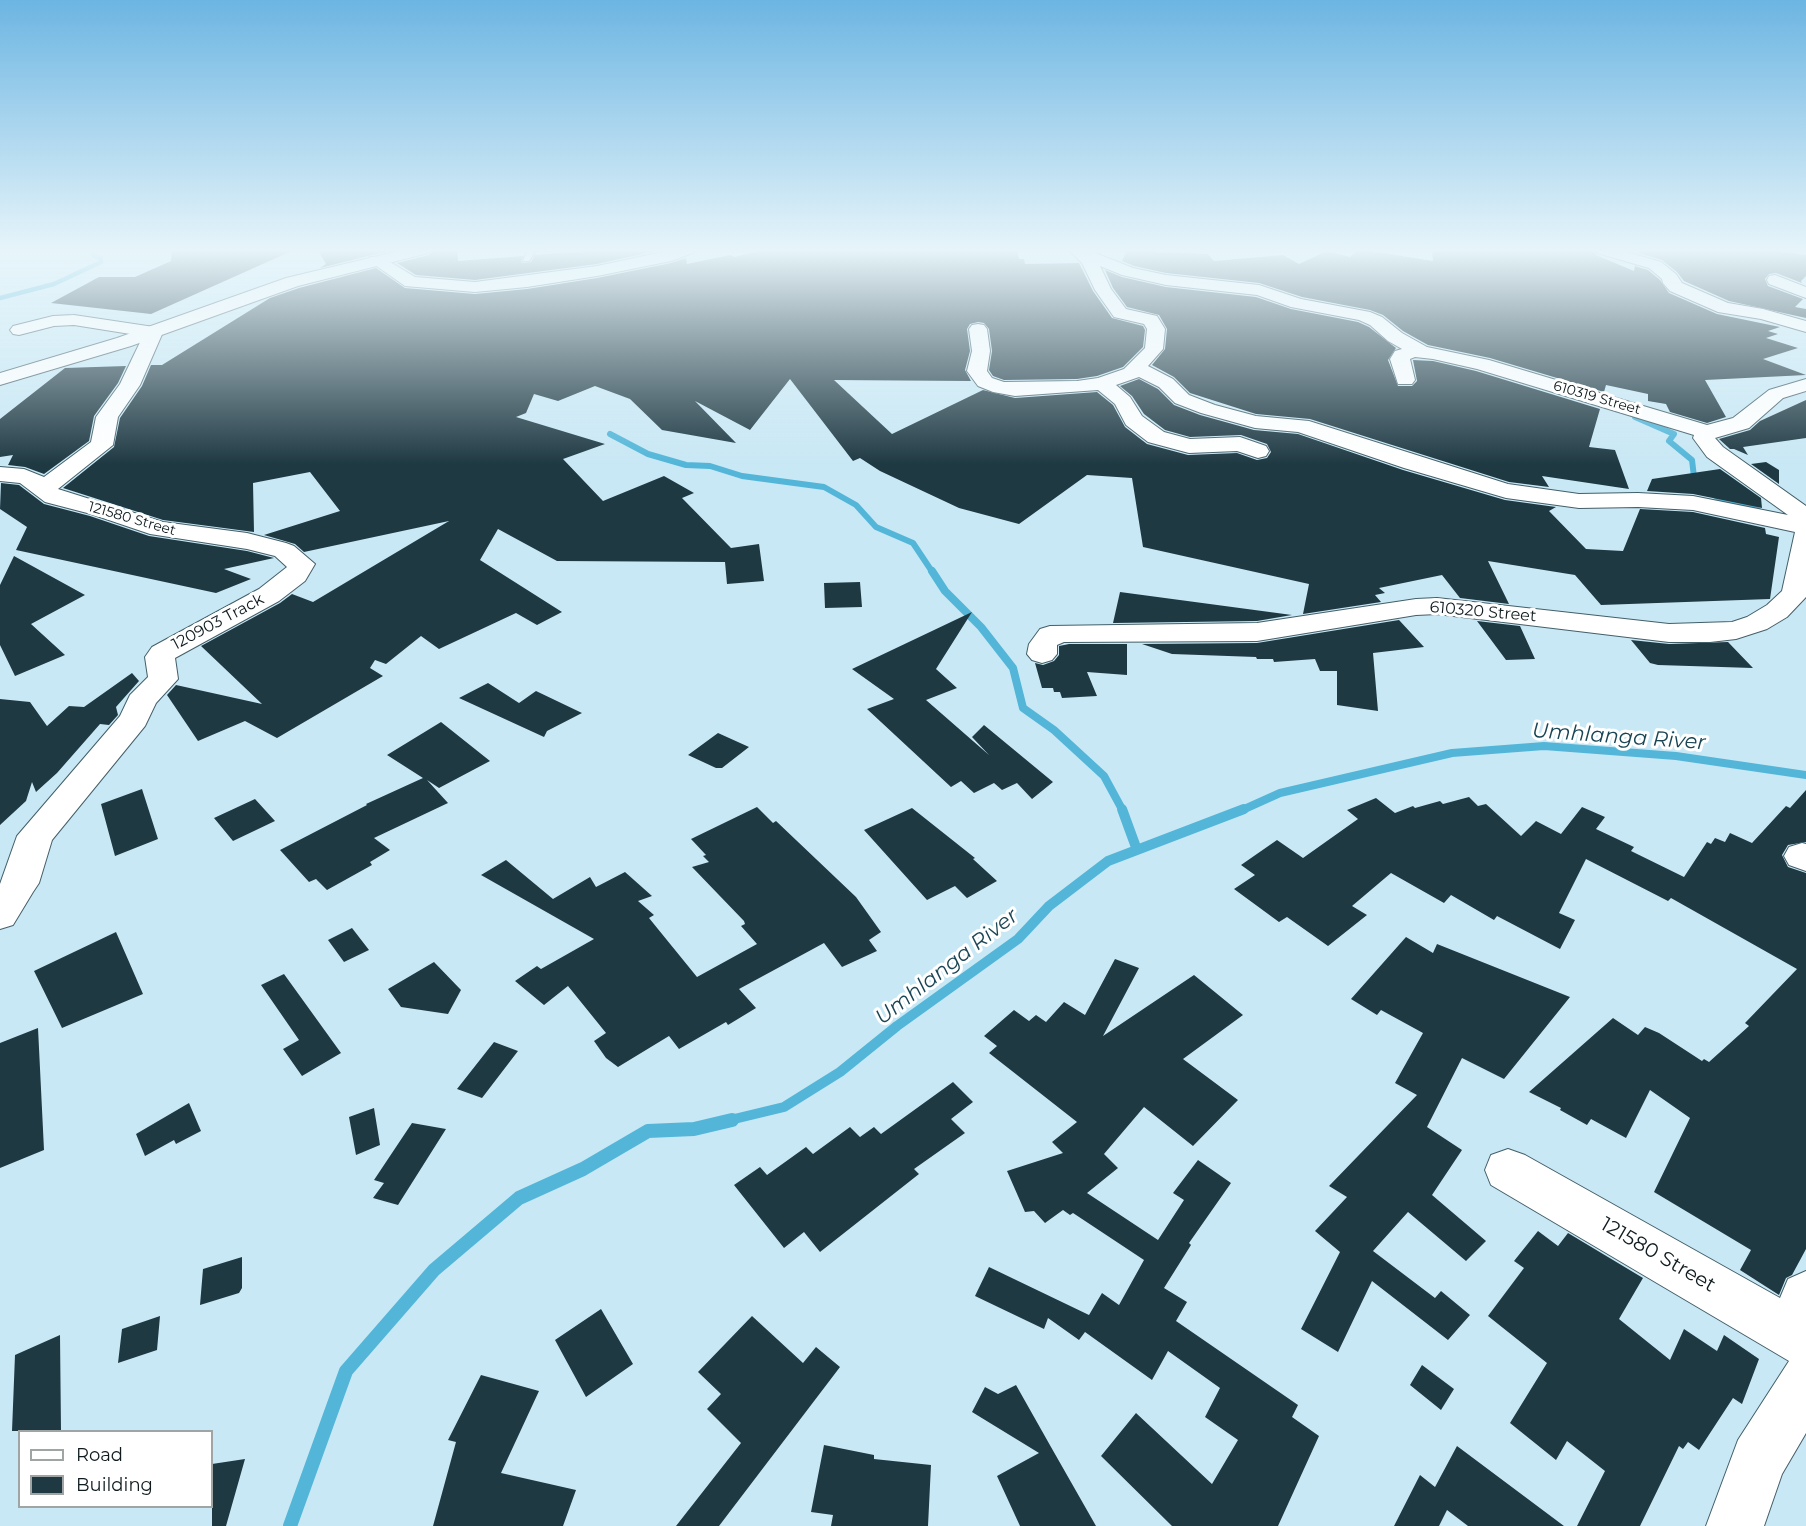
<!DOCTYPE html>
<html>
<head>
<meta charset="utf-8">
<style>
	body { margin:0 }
	#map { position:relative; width:1806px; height:1526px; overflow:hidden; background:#c9e8f5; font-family:Montserrat,sans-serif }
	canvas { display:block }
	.legend { position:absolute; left:18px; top:1430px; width:195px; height:78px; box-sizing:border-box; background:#fff; border:2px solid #9fa4a5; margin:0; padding:8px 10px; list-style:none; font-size:18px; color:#0f1b1f }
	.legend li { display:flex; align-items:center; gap:12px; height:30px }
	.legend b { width:30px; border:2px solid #9fa4a5 }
</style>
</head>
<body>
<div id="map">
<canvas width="1806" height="1526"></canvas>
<ul class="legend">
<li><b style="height:8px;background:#fff"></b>Road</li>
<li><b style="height:16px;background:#1f3943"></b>Building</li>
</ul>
</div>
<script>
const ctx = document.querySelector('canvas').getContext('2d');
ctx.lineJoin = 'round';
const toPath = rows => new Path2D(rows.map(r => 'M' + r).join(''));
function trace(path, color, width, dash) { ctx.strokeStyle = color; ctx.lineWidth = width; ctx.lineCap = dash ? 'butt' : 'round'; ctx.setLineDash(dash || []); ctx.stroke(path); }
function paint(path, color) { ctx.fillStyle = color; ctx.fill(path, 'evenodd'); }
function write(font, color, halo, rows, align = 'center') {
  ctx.font = font + ' Montserrat,sans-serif'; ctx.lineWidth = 6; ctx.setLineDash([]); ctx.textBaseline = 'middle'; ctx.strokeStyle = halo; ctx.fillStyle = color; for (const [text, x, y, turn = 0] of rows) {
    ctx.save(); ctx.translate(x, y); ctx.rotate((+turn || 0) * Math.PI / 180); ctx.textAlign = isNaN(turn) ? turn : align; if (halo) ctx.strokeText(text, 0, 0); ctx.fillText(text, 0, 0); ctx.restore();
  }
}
trace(toPath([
	[0,298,54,284,101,262,101,258,94,256,92,250]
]), '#53b6d8', 4.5);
trace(toPath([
	[1635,417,1674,434,1669,441,1692,460,1694,477,1699,484],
	[610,434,648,454,686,465,710,466,742,476,824,487,856,505,876,527,913,543,933,573],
	[1717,497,1758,510]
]), '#53b6d8', 6);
trace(toPath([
	[932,571,945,591,981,627,1013,668,1023,708,1054,730,1104,776,1123,811],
	[1240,811,1280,793,1452,753,1544,746,1676,756,1806,775]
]), '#53b6d8', 8);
trace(toPath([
	[1122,809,1137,850],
	[726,1121,784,1107,840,1072,897,1026,1018,939,1049,906,1108,861,1244,809]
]), '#53b6d8', 10);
trace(toPath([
	[290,1526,346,1371,434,1270,519,1198,583,1169,648,1131,694,1129,732,1120]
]), '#53b6d8', 14);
paint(toPath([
	[172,250,294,250,151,314,51,303,99,277,135,277,171,261],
	[318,250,392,250,320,268,326,264],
	[433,250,457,250,458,261,523,256,521,262,523,263,531,262,535,255,599,250,660,250,597,264,475,280,416,275,397,263,429,255],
	[762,250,1017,250,1019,259,1024,259,1025,264,1079,263,1093,291,1112,318,1143,326,1145,330,1143,347,1123,367,1097,376,1077,379,1004,380,993,376,989,370,992,351,989,329,984,323,978,322,970,324,967,329,970,351,965,370,971,381,834,380,892,434,983,390,1015,398,1097,392,1113,405,1125,427,1147,444,1188,455,1237,453,1257,460,1267,458,1271,452,1267,444,1241,435,1190,437,1165,430,1144,414,1132,396,1120,386,1139,379,1158,389,1174,405,1200,415,1254,430,1298,434,1403,470,1505,500,1556,507,1549,511,1586,549,1623,551,1640,509,1693,512,1765,528,1766,534,1779,537,1770,599,1601,605,1575,575,1488,561,1509,604,1460,598,1442,575,1379,588,1385,593,1375,595,1381,602,1303,614,1309,584,1143,547,1132,478,1087,475,1019,524,959,508,880,471,860,458,853,461,790,379,750,430,695,401,736,443,662,430,630,399,595,386,558,401,534,394,526,413,516,417,605,444,563,459,603,501,664,476,694,493,682,498,731,548,759,544,764,581,727,584,725,562,557,561,498,529,480,560,562,612,537,625,516,613,439,649,421,636,386,664,375,660,370,668,383,676,277,738,245,721,198,741,167,695,176,685,262,704,201,646,280,603,292,594,313,602,449,521,304,552,295,544,264,535,340,511,310,472,253,483,254,532,163,520,63,488,114,447,120,418,142,386,151,365,162,365,270,298,299,288,376,268,405,288,475,294,527,289,597,278,671,263,686,258,687,264,730,255,735,257],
	[1127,250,1208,254,1214,261,1283,255,1299,264,1327,251,1350,257,1358,250,1365,250,1433,261,1432,250,1592,250,1596,255,1634,271,1635,266,1648,270,1660,280,1669,293,1717,314,1780,327,1768,331,1778,334,1766,338,1798,348,1763,359,1806,375,1705,380,1726,417,1707,423,1670,412,1666,404,1648,401,1648,394,1606,385,1604,392,1490,358,1428,345,1403,331,1383,315,1370,310,1302,297,1259,283,1166,273,1134,266,1122,261],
	[1640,250,1771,250,1806,255,1806,276,1801,281,1802,283,1776,273,1769,274,1765,279,1768,286,1803,299,1795,307,1806,309,1806,318,1729,301,1684,281,1677,272,1662,260,1639,253],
	[1105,270,1122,277,1166,287,1256,297,1291,309,1358,322,1369,327,1396,348,1388,360,1398,386,1412,386,1417,381,1413,360,1433,361,1476,371,1600,409,1589,447,1615,450,1629,489,1542,476,1549,487,1509,482,1310,419,1256,414,1190,393,1174,377,1152,365,1165,349,1167,329,1159,315,1127,307,1113,288],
	[126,366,118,383,94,416,89,441,44,474,25,467,8,465,13,455,0,457,0,419,65,368],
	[1806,400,1806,438,1743,447,1748,455,1734,449,1730,449,1719,439,1750,430,1760,421],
	[1766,462,1779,470,1779,484,1751,464],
	[1720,469,1761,498,1762,508,1693,494,1647,491,1652,479],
	[1,483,19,485,44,504,90,516,149,536,247,551,274,558,224,569,251,579,216,593,16,550,27,527,0,509],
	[14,556,85,595,31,624,65,655,15,676,0,645,0,585],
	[860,582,862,607,825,608,824,583],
	[1120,592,1292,615,1257,621,1113,623],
	[972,612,936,669,957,688,926,700,989,755,972,737,984,725,1053,782,1032,799,1017,783,1002,790,994,783,974,793,961,781,951,787,867,709,894,699,852,669],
	[1399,620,1424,647,1373,653,1378,711,1337,705,1337,671,1320,671,1315,659,1274,662,1273,659,1257,659,1256,657,1172,654,1142,644,1257,643],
	[1477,621,1520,626,1535,659,1506,660],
	[1631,640,1669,644,1728,642,1753,668,1658,665,1650,663],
	[1127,644,1127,675,1087,672,1097,696,1062,698,1060,692,1054,692,1053,688,1042,688,1035,663,1043,665,1054,661,1059,655,1059,646,1069,644],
	[132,673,139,681,116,707,118,715,109,725,100,724,57,773,36,792,32,782,26,801,0,825,0,699,30,702,47,726,69,706,84,707],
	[488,683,519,703,536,691,582,713,547,731,544,737,459,698],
	[441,722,490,761,439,788,427,780,448,803,374,838,390,850,370,862,372,865,327,890,316,879,309,882,280,850,367,805,366,804,423,778,387,755],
	[718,733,749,747,722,768,716,768,688,755],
	[142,789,158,839,115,856,101,804],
	[1806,790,1806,842,1788,845,1782,855,1788,867,1806,873,1806,1249,1792,1275,1786,1278,1779,1295,1740,1270,1751,1250,1654,1192,1690,1118,1650,1090,1626,1138,1591,1119,1587,1125,1560,1110,1561,1108,1529,1092,1613,1018,1638,1035,1645,1027,1659,1033,1702,1061,1704,1059,1709,1062,1749,1026,1745,1023,1797,969,1671,898,1668,901,1586,859,1559,913,1575,920,1560,949,1497,916,1494,920,1451,895,1444,903,1391,873,1352,906,1367,915,1328,946,1287,917,1279,922,1234,889,1255,875,1241,865,1277,840,1303,858,1358,819,1347,810,1376,798,1395,813,1413,806,1415,808,1440,801,1443,804,1469,797,1478,806,1486,804,1521,836,1536,821,1561,834,1582,807,1605,817,1596,829,1634,847,1631,851,1684,877,1707,842,1711,844,1715,838,1725,842,1730,833,1752,843,1786,806,1790,808],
	[255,799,275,821,233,841,214,818],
	[757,807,773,823,776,821,856,897,881,932,869,940,877,951,842,967,824,943,739,989,756,1008,728,1025,726,1022,679,1049,669,1036,618,1067,606,1058,594,1041,606,1033,568,986,544,1005,515,981,537,966,541,969,594,939,481,875,506,860,553,899,590,877,596,887,625,872,652,896,638,901,654,915,649,918,697,977,757,944,741,926,745,924,744,921,692,867,709,862,703,856,706,855,691,839],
	[912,808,975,858,973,859,997,881,967,898,955,886,927,900,864,830],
	[352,928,369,950,344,962,328,940],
	[116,932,143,994,62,1028,34,971],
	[1406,937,1433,953,1437,944,1570,997,1504,1079,1462,1058,1427,1127,1462,1150,1432,1195,1486,1241,1466,1261,1408,1212,1373,1251,1435,1298,1441,1291,1470,1315,1448,1340,1372,1281,1338,1352,1301,1329,1340,1252,1315,1231,1347,1197,1329,1186,1417,1095,1395,1083,1423,1033,1381,1010,1377,1015,1351,999],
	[1115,959,1139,968,1103,1036,1194,975,1243,1015,1183,1059,1238,1100,1193,1146,1144,1107,1104,1154,1118,1168,1087,1193,1158,1240,1184,1200,1173,1193,1198,1160,1231,1183,1189,1243,1191,1245,1164,1288,1187,1302,1176,1321,1298,1405,1292,1417,1319,1436,1278,1526,1172,1526,1101,1456,1136,1413,1212,1484,1238,1440,1205,1417,1220,1388,1168,1351,1152,1380,1085,1332,1079,1340,1048,1318,1044,1329,975,1296,989,1267,1089,1315,1102,1293,1119,1305,1144,1260,1073,1213,1070,1215,1063,1210,1045,1223,1034,1211,1025,1212,1007,1171,1063,1153,1052,1142,1077,1122,989,1053,997,1046,984,1036,1014,1010,1029,1021,1036,1015,1046,1022,1064,1002,1085,1015],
	[434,962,461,990,448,1014,401,1007,388,989],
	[284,974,341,1053,302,1076,283,1049,299,1040,261,985],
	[38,1028,44,1150,0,1168,0,1043],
	[494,1042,518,1051,482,1098,457,1089],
	[953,1082,973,1102,951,1119,965,1133,914,1169,919,1174,820,1252,804,1232,784,1248,734,1185,760,1167,767,1175,806,1147,813,1154,850,1127,860,1137,874,1127,881,1134],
	[189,1103,201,1131,176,1144,174,1140,145,1156,136,1134],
	[374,1108,380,1145,356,1155,349,1117],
	[412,1123,446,1129,398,1205,373,1198,384,1183,374,1180],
	[1538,1231,1558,1246,1568,1233,1643,1278,1619,1319,1670,1360,1684,1329,1717,1351,1724,1335,1759,1359,1742,1404,1733,1398,1699,1450,1688,1442,1683,1449,1679,1446,1640,1526,1577,1526,1605,1471,1567,1441,1556,1460,1510,1423,1547,1363,1488,1316,1524,1268,1514,1261],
	[242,1257,242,1288,239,1293,200,1305,203,1269],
	[601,1309,633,1364,586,1397,555,1340],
	[160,1316,157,1350,118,1363,122,1329],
	[752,1316,803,1363,816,1347,840,1367,719,1526,676,1526,741,1443,707,1409,721,1394,698,1372],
	[60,1335,61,1431,12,1431,15,1355],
	[1422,1365,1454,1389,1441,1410,1410,1385],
	[481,1375,539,1391,501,1473,576,1490,563,1526,433,1526,456,1442,448,1440],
	[1016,1385,1051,1447,1096,1526,1020,1526,997,1476,1039,1453,972,1412,985,1387,998,1394],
	[824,1445,874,1455,874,1459,931,1465,928,1526,831,1526,833,1515,811,1512],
	[1457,1446,1564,1526,1468,1526,1447,1510,1439,1526,1394,1526,1420,1475,1435,1487],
	[245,1459,226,1526,212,1526,212,1464]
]), '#1f3943');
const lane = toPath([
	[528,250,536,250,529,261,523,261,528,250]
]);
const street = toPath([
	[672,250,696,250,693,253,671,261,597,276,527,287,475,292,405,286,368,260,370,257,382,257,415,277,475,282,597,266,672,250],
	[1069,250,1088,250,1133,268,1166,275,1259,285,1301,299,1370,312,1382,317,1402,333,1427,347,1489,360,1707,425,1733,418,1769,390,1806,379,1806,391,1783,398,1749,428,1715,438,1723,447,1806,506,1806,597,1787,617,1767,629,1736,639,1710,642,1669,642,1437,614,1416,615,1257,641,1064,642,1057,645,1057,654,1052,660,1042,663,1032,660,1027,654,1029,644,1040,629,1050,626,1257,623,1416,599,1437,598,1669,624,1732,622,1747,617,1767,605,1782,591,1795,532,1693,510,1638,507,1579,508,1506,498,1404,468,1298,432,1255,428,1201,413,1175,403,1159,387,1139,377,1116,385,1130,397,1142,416,1164,432,1190,439,1240,437,1266,446,1269,451,1266,456,1258,458,1237,451,1189,453,1148,442,1126,425,1115,404,1098,390,1015,396,993,392,978,386,967,371,972,351,969,329,972,325,978,324,984,325,987,329,990,351,987,371,992,378,1004,382,1077,381,1098,378,1124,369,1145,348,1147,329,1144,324,1114,317,1095,290,1082,263,1069,250],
	[1100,266,1122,275,1166,285,1257,295,1291,307,1359,320,1370,325,1388,341,1402,349,1395,351,1390,359,1398,384,1412,384,1415,380,1410,359,1415,357,1433,359,1477,369,1694,435,1693,438,1707,457,1788,515,1693,496,1638,493,1579,494,1508,484,1309,421,1256,416,1215,405,1189,395,1173,379,1148,366,1163,349,1165,329,1157,316,1126,309,1111,289,1100,266],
	[1594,250,1620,250,1661,262,1676,274,1682,283,1728,303,1763,309,1806,321,1806,332,1761,319,1718,312,1670,291,1663,283,1662,279,1649,268,1597,253,1594,250],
	[1775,275,1806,287,1806,298,1769,284,1767,280,1769,276,1775,275],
	[74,315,154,327,160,328,163,332,140,385,118,417,113,445,58,489,163,522,247,533,286,543,294,546,315,564,305,581,279,601,175,658,178,679,156,703,145,726,52,840,39,883,33,892,13,925,0,929,0,884,17,836,120,716,130,695,148,677,145,657,152,647,259,589,287,567,275,556,247,549,150,534,91,514,45,502,20,483,0,481,0,467,24,469,44,477,91,442,96,417,120,384,143,336,74,325,54,326,19,335,13,334,10,330,13,326,53,316,74,315],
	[1802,843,1806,844,1806,871,1789,865,1784,856,1789,847,1802,843],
	[1508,1149,1525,1155,1780,1298,1788,1279,1806,1271,1806,1433,1782,1474,1764,1526,1706,1526,1738,1440,1789,1361,1491,1185,1485,1170,1491,1155,1508,1149]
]);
const secondary = toPath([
	[403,250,431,250,428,253,298,286,131,346,0,385,0,373,117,338,286,278,403,250]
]);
trace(lane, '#435f69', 3);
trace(street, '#435f69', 2);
trace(secondary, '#435f69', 2);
paint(lane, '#fff');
paint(street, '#fff');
paint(secondary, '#fff');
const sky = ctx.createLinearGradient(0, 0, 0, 464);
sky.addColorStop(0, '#6cb5e2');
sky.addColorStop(0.54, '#e7f5fa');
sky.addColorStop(1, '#e7f5fa00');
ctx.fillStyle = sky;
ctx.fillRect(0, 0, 1806, 464);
write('14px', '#0f1b1f', '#fff', [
	["610319 Street",1597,398,16],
	["121580 Street",132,519,16]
]);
write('16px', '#0f1b1f', '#fff', [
	["610320 Street",1483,612,5],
	["120903 Track",218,622,-28]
]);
write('20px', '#0f1b1f', '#fff', [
	["121580 Street",1658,1255,30]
]);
write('italic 21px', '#194554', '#fff', [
	["Umhlanga River",1619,737,4],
	["Umhlanga River",947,967,-38]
]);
</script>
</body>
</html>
